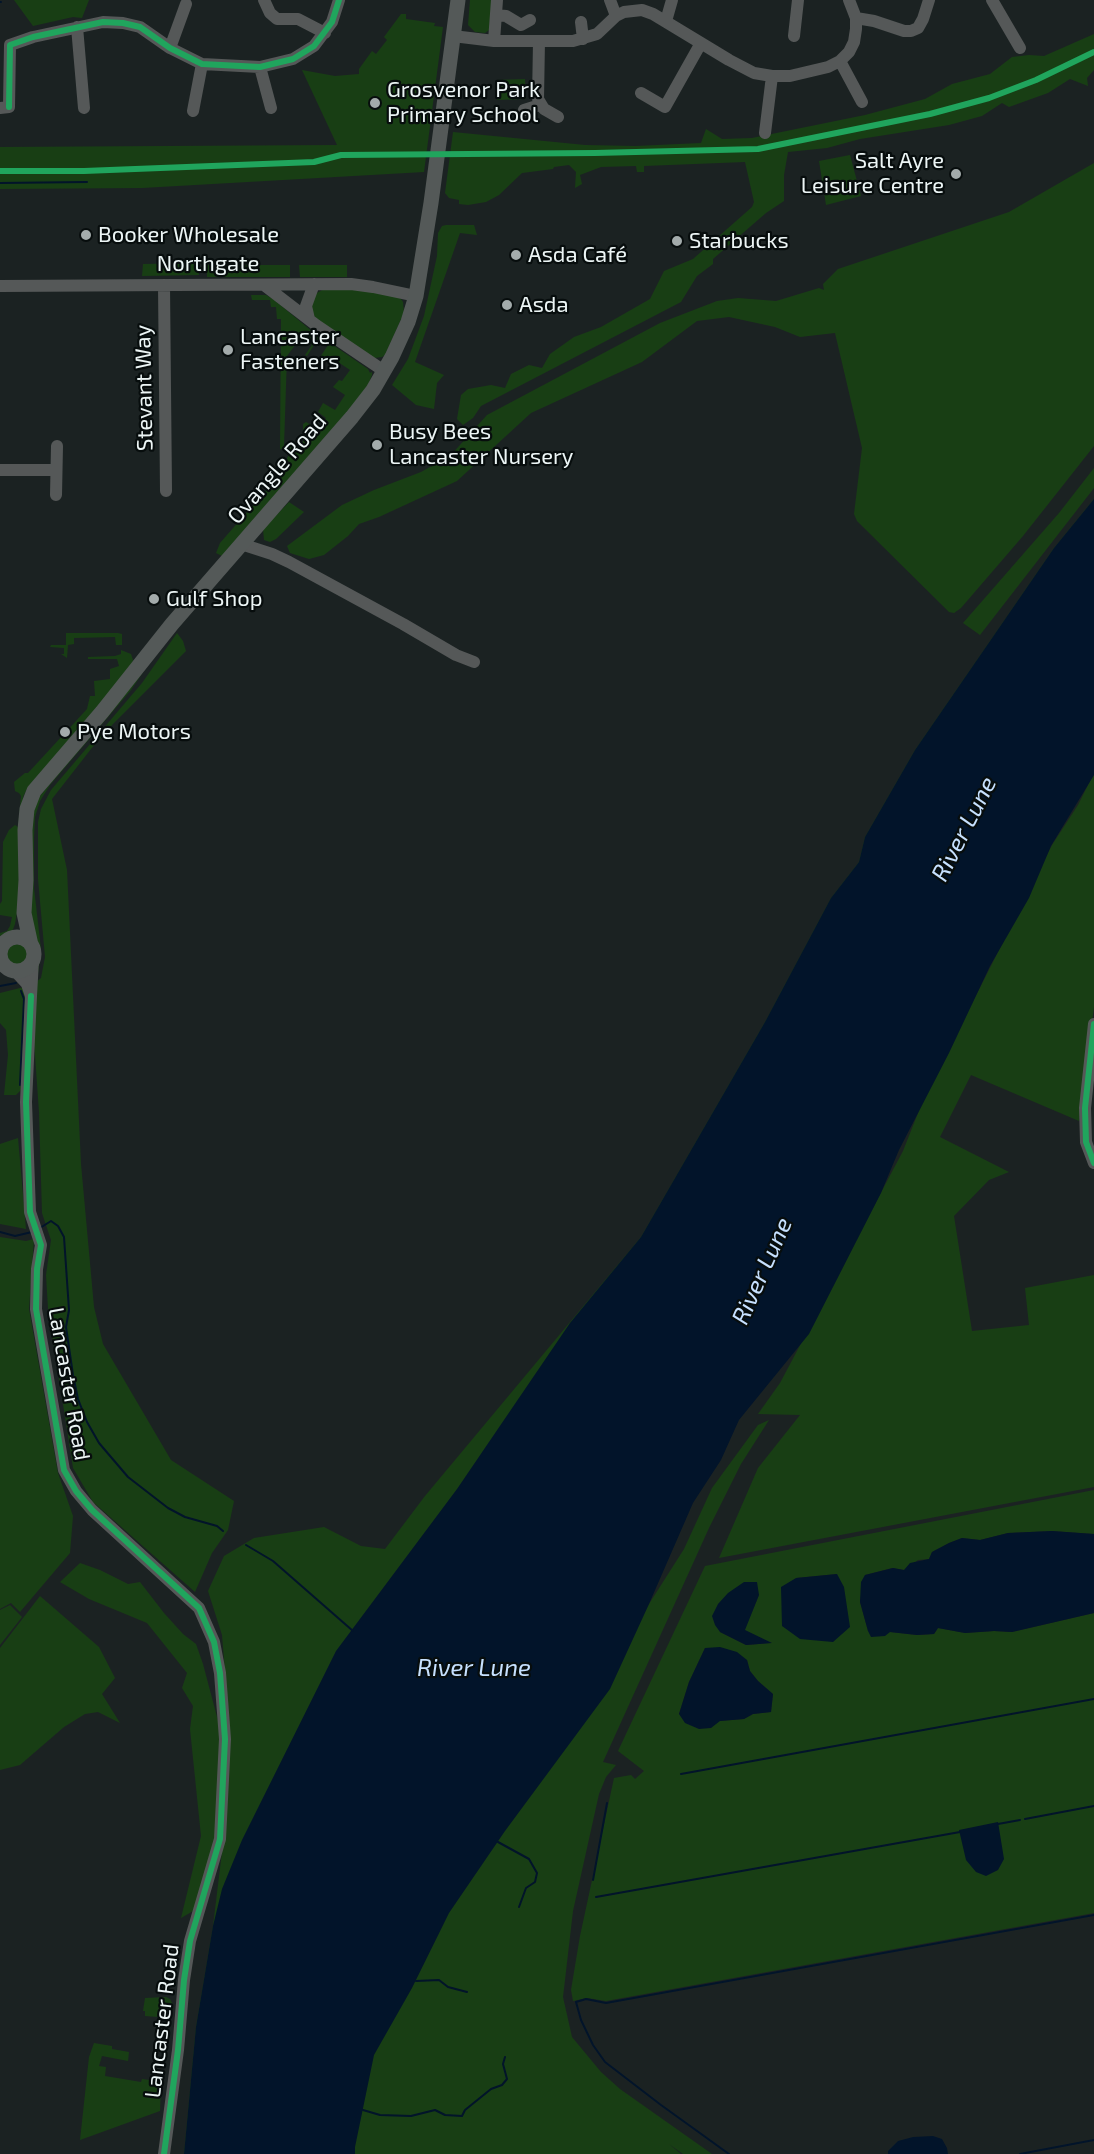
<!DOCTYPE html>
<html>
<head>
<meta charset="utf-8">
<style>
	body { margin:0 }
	canvas { display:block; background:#1b2222 }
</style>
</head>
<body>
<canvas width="1094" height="2154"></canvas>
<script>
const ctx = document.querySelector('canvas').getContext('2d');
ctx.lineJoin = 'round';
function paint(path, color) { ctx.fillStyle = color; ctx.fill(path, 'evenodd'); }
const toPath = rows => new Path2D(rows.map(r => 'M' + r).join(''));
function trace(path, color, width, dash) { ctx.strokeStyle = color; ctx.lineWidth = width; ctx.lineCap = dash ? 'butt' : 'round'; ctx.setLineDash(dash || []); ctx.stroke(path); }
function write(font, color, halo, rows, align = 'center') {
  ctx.font = font + ' "Exo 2",sans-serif'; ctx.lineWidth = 4.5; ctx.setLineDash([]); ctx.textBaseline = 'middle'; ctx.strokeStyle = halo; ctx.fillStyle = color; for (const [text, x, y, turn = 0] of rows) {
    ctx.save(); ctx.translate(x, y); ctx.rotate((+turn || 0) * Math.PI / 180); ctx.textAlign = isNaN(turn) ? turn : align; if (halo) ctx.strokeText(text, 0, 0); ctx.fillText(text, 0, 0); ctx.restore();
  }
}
paint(toPath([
	[14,0,89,0,82,18,73,17,33,26],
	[470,0,493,0,489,30,485,33,475,32,468,25],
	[401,14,406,14,406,19,435,23,434,26,443,27,424,172,142,188,0,189,0,147,337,145,302,70,335,76,359,74,359,69,372,51,376,54,387,40,384,37],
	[1094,34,1094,70,1087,78,1088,86,1070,79,1048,93,1009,107,1002,103,982,116,949,125,860,139,827,148,788,152,784,175,784,201,766,213,713,259,713,264,697,276,681,302,481,406,473,418,463,425,457,419,461,395,468,389,491,385,505,388,511,374,529,365,542,368,550,354,574,337,601,327,650,299,664,271,693,259,752,207,754,202,745,162,644,166,644,172,637,172,636,166,601,167,580,175,582,184,575,188,576,172,569,165,554,167,553,169,522,173,499,195,486,202,468,205,459,204,459,200,449,198,445,193,453,132,585,145,635,146,701,143,706,129,722,139,752,138,865,115,925,99,952,84,990,74,1012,57,1029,55,1044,56],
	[525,79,526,99,497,100,496,80],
	[850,155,861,196,826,205,819,161],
	[1094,163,1094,446,1023,536,961,608,954,613,949,612,857,521,854,514,862,448,835,333,800,337,775,327,729,317,697,321,642,362,531,413,457,481,379,517,359,524,348,536,324,555,309,559,290,553,287,546,342,505,374,490,421,472,450,456,487,415,660,323,717,301,738,298,776,301,819,288,824,290,823,284,838,269,1009,212],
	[446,225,474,225,477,235,460,233,415,362,444,375,437,383,434,409,416,405,392,385,408,359,424,316,437,256,438,233,442,226],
	[199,263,199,275,142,276,143,264],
	[207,265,290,265,290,277,207,277],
	[299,265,347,265,347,277,300,277],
	[346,288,390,294,401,299,403,302,404,313,385,355,382,357,374,358,313,318,311,303,315,294,324,289],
	[251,295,266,295,273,299,319,337,307,356,305,355,312,345,301,337,287,356,284,446,303,446,303,424,306,422,318,429,326,418,318,412,323,403,335,410,345,395,333,387,339,380,342,381,350,370,329,356,321,366,317,362,328,345,333,345,368,369,370,373,372,372,372,375,366,390,222,556,216,553,220,543,275,480,291,451,280,449,281,319,277,319,276,307,271,307,270,300,252,300],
	[1094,468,1094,488,980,635,963,623,1059,513],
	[1094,499,184,2154,196,2027,213,1926,226,1819,229,1719,222,1635,208,1591,224,1556,254,1538,324,1527,361,1546,385,1549,425,1496,641,1237,765,1022,831,898,859,862,865,837,915,750,1054,548],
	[289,502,304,512,276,539,270,542,264,540,263,529],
	[66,633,118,633,122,634,122,645,116,645,115,637,74,638,74,644,68,645,67,658,61,654,64,654,64,648,50,647,51,645,66,645],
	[177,633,183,641,186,651,113,724,91,749,52,799,67,870,81,1164,94,1307,103,1344,171,1460,234,1501,228,1530,212,1553,195,1592,93,1502,73,1468,48,1308,46,1275,51,1240,42,1213,39,1112,34,1041,35,983,41,978,45,957,38,879,38,822,41,809,51,790,142,683],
	[121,650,131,654,133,660,132,666,27,789,23,797,19,900,15,924,12,932,0,936,0,933,7,931,10,926,12,917,0,915,0,904,2,901,3,842,9,830,15,825,18,827,21,796,19,793,15,791,14,782,25,773,28,773,87,709,90,696,95,696,94,681,110,679,110,669,119,666,117,659,88,659,88,657,115,656,121,654],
	[144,671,131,690,50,785,40,801,35,817,34,838,34,888,41,949,38,974,35,971,40,953,30,929,31,819,38,798],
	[1094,773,1094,1007,1079,1121,971,1075,940,1137,1009,1172,989,1180,954,1216,972,1331,1029,1325,1025,1288,1094,1275,1094,1487,719,1558,758,1468,800,1415,758,1414,780,1383,797,1351,903,1151,920,1108,946,1055,1052,845,1078,805],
	'6 955a11 11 0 1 1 22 0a11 11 0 1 1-22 0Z',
	[24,987,27,991,23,1088,16,1095,4,1095,8,1055,6,1030,0,1023,0,993],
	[18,1138,26,1229,0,1224,0,1144],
	[0,1237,26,1241,34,1239,29,1309,58,1473,73,1516,70,1553,20,1612,11,1603,0,1609],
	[769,1420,741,1464,709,1528,603,1762,616,1765,606,1777,599,1794,573,1911,563,1997,572,2037,601,2072,620,2089,712,2154,683,2154,669,2144,681,2154,274,2154,550,1742,649,1604,684,1549,712,1488,758,1425],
	[1094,1490,1094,1534,1052,1531,1008,1533,980,1540,962,1538,949,1543,932,1552,929,1559,918,1560,904,1570,892,1568,865,1575,860,1602,868,1631,890,1632,917,1635,934,1634,938,1628,965,1633,994,1631,1012,1632,1094,1613,1094,1913,606,2001,587,1998,573,2001,571,1990,580,1936,614,1778,631,1775,635,1779,644,1771,618,1751,705,1566],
	[837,1574,833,1642,796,1578],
	[759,1595,744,1630,770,1643,746,1645,720,1632],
	[705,1648,747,1660,750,1671,758,1681,773,1694,771,1712,753,1714,744,1719,719,1721,679,1714,689,1682],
	[80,1563,100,1570,128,1584,140,1582,164,1613,183,1634,196,1644,203,1664,221,1732,219,1825,195,1910,181,1918,201,1836,190,1729,193,1706,182,1688,187,1673,147,1623,89,1599,60,1582],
	[40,1596,99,1647,115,1678,102,1694,120,1723,98,1712,85,1714,64,1727,20,1765,0,1770,0,1648],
	[10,1605,22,1617,0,1645,0,1610],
	[166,1997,170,1999,173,2005,171,2018,145,2016,145,2011,143,2011,145,1998],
	[94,2043,112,2046,112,2049,129,2052,128,2061,102,2056,99,2066,106,2067,105,2076,141,2082,142,2079,158,2081,157,2083,161,2084,160,2111,80,2140,89,2057]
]), '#183e14');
paint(toPath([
	[1094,499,1094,775,1051,846,1029,898,990,966,949,1053,899,1150,881,1193,809,1334,739,1420,721,1460,693,1503,649,1604,610,1689,505,1831,449,1913,412,1988,374,2055,355,2147,355,2154,184,2154,196,2027,213,1926,222,1889,242,1840,336,1651,457,1489,570,1323,641,1237,765,1022,831,898,859,862,865,837,915,750,1054,548],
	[1052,1531,1094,1534,1094,1613,1012,1632,994,1631,965,1633,938,1628,934,1634,917,1635,890,1632,885,1636,871,1637,868,1631,860,1602,861,1582,865,1575,893,1568,904,1570,910,1563,929,1559,932,1552,949,1543,962,1538,980,1540,1008,1533],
	[837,1574,844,1587,850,1627,833,1642,800,1639,782,1626,781,1587,796,1578],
	[744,1582,757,1582,759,1595,745,1630,772,1643,746,1645,720,1632,715,1625,712,1616,718,1604,728,1593],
	[720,1647,737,1652,747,1660,750,1671,758,1681,773,1694,771,1712,753,1714,744,1719,720,1721,711,1728,699,1729,685,1723,679,1714,689,1682,705,1648],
	[998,1822,1004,1859,998,1870,986,1876,976,1872,966,1860,959,1830],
	[933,2136,942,2139,947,2148,948,2154,888,2154,888,2151,898,2141,913,2137]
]), '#02142a');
trace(toPath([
	[0,2,1,2],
	[0,183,87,182],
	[0,986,16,983],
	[20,1085,24,999,21,991],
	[40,1228,51,1221,58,1226,64,1237,69,1310,66,1327,73,1375,78,1399,87,1422,99,1443,128,1477,168,1508,185,1517,217,1526,223,1531],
	[0,1232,15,1236,32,1232],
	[246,1545,273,1561,353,1631],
	[681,1774,1094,1699],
	[1025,1819,1094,1806],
	[998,1824,1020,1820],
	[498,1842,529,1859,537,1873,535,1882,526,1888,519,1907],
	[593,1880,607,1803],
	[596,1897,960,1832],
	[416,1981,439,1980,448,1987,467,1992],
	[363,2110,380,2115,411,2116,435,2110,445,2115,462,2116,465,2110,491,2089,502,2085,507,2079,503,2064,505,2057],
	[729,2154,661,2105,605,2062,593,2045,581,2020,576,2002,586,1999,606,2003,1094,1915],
	[1020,2154,1094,2140]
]), '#02142a', 2);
trace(toPath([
	[264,0,270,13,277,19,298,19,325,33],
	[610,0,616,16],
	[992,0,1020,48],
	[496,15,506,16,521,25,530,20],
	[856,18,874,21,904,31,911,31,918,28,923,19,929,0],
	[666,21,672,0],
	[581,22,583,39],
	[77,27,84,108],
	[453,36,494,41,573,41,597,34,616,16,624,12,642,10,653,14,729,60,754,73,772,76,790,76,828,67,840,61,849,52,854,42,856,29,856,18,849,0],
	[794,36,798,0],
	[494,41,497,0],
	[539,41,538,99,544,109,558,117],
	[170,48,186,4],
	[840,61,862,102],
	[260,67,271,108],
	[641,93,665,107,701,43],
	[0,108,9,107,10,45,33,37,103,22,123,23,140,27,170,48,202,64,260,67,293,59,314,46,332,22,339,0],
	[524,110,540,105],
	[193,111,202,64],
	[765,133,772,76],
	[164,285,166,491],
	[264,285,316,325,384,371],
	[0,286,351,284,373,287,416,296],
	[309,319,306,306,314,284],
	[0,470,56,470],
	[56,495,57,446],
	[241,544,272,554,289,562,403,624,456,655,474,662],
	[14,970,27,984,31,996,33,960],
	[31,996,26,1102,30,1212,41,1245,37,1269,36,1309,64,1470,76,1491,92,1510,199,1608,214,1642,220,1673,225,1739,220,1839,190,1941,184,1980,178,2050,164,2154],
	[1094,1024,1085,1108,1086,1142,1094,1163]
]), '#555858', 12);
trace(toPath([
	'0 954a17 17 0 1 1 34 0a17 17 0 1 1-34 0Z',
	[31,945,24,913,26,880,25,830,27,809,34,791,102,712,172,624,352,417,373,390,392,357,408,322,416,296,431,203,458,0]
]), '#545958', 15);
trace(toPath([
	[9,107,10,45,33,37,103,22,123,23,140,27,170,48,202,64,260,67,293,59,314,46,332,22,339,0],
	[0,171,84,171,314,162,341,155,595,153,758,149,930,114,989,98,1036,80,1094,52],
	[31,996,26,1102,30,1212,41,1245,37,1269,36,1309,64,1470,76,1491,92,1510,199,1608,214,1642,220,1673,225,1739,220,1839,190,1941,184,1980,178,2050,164,2154],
	[1094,1024,1085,1108,1086,1142,1094,1163]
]), '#20a55d', 6);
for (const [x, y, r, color] of [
	[375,103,6,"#a3abab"],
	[956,174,6,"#a3abab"],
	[86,235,6,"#a3abab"],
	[677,241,6,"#a3abab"],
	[516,255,6,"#a3abab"],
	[507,305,6,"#a3abab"],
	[228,350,6,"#a3abab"],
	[377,445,6,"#a3abab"],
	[154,599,6,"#a3abab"],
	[65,732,6,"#a3abab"]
]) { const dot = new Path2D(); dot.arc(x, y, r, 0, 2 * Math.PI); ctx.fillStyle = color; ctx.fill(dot); trace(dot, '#070d0d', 2); }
write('22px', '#ecf5f5', '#070d0d', [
	["Grosvenor Park",387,90],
	["Primary School",387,115],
	["Salt Ayre",944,161,"right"],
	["Leisure Centre",944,186,"right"],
	["Booker Wholesale",98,235],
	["Starbucks",689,241],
	["Asda Café",528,255],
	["Asda",519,305],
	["Lancaster",240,337],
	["Fasteners",240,362],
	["Busy Bees",389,432],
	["Lancaster Nursery",389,457],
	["Gulf Shop",166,599],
	["Pye Motors",77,732]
], 'left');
write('22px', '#ecf5f5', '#070d0d', [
	["Northgate",208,264],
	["Stevant Way",144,388,-91],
	["Ovangle Road",277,469,-49],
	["Lancaster Road",69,1384,80],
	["Lancaster Road",162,2021,-83]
]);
write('italic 24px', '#c7e1ff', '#070d0d', [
	["River Lune",964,829,-63],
	["River Lune",762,1271,-66],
	["River Lune",474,1668]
]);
</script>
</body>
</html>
